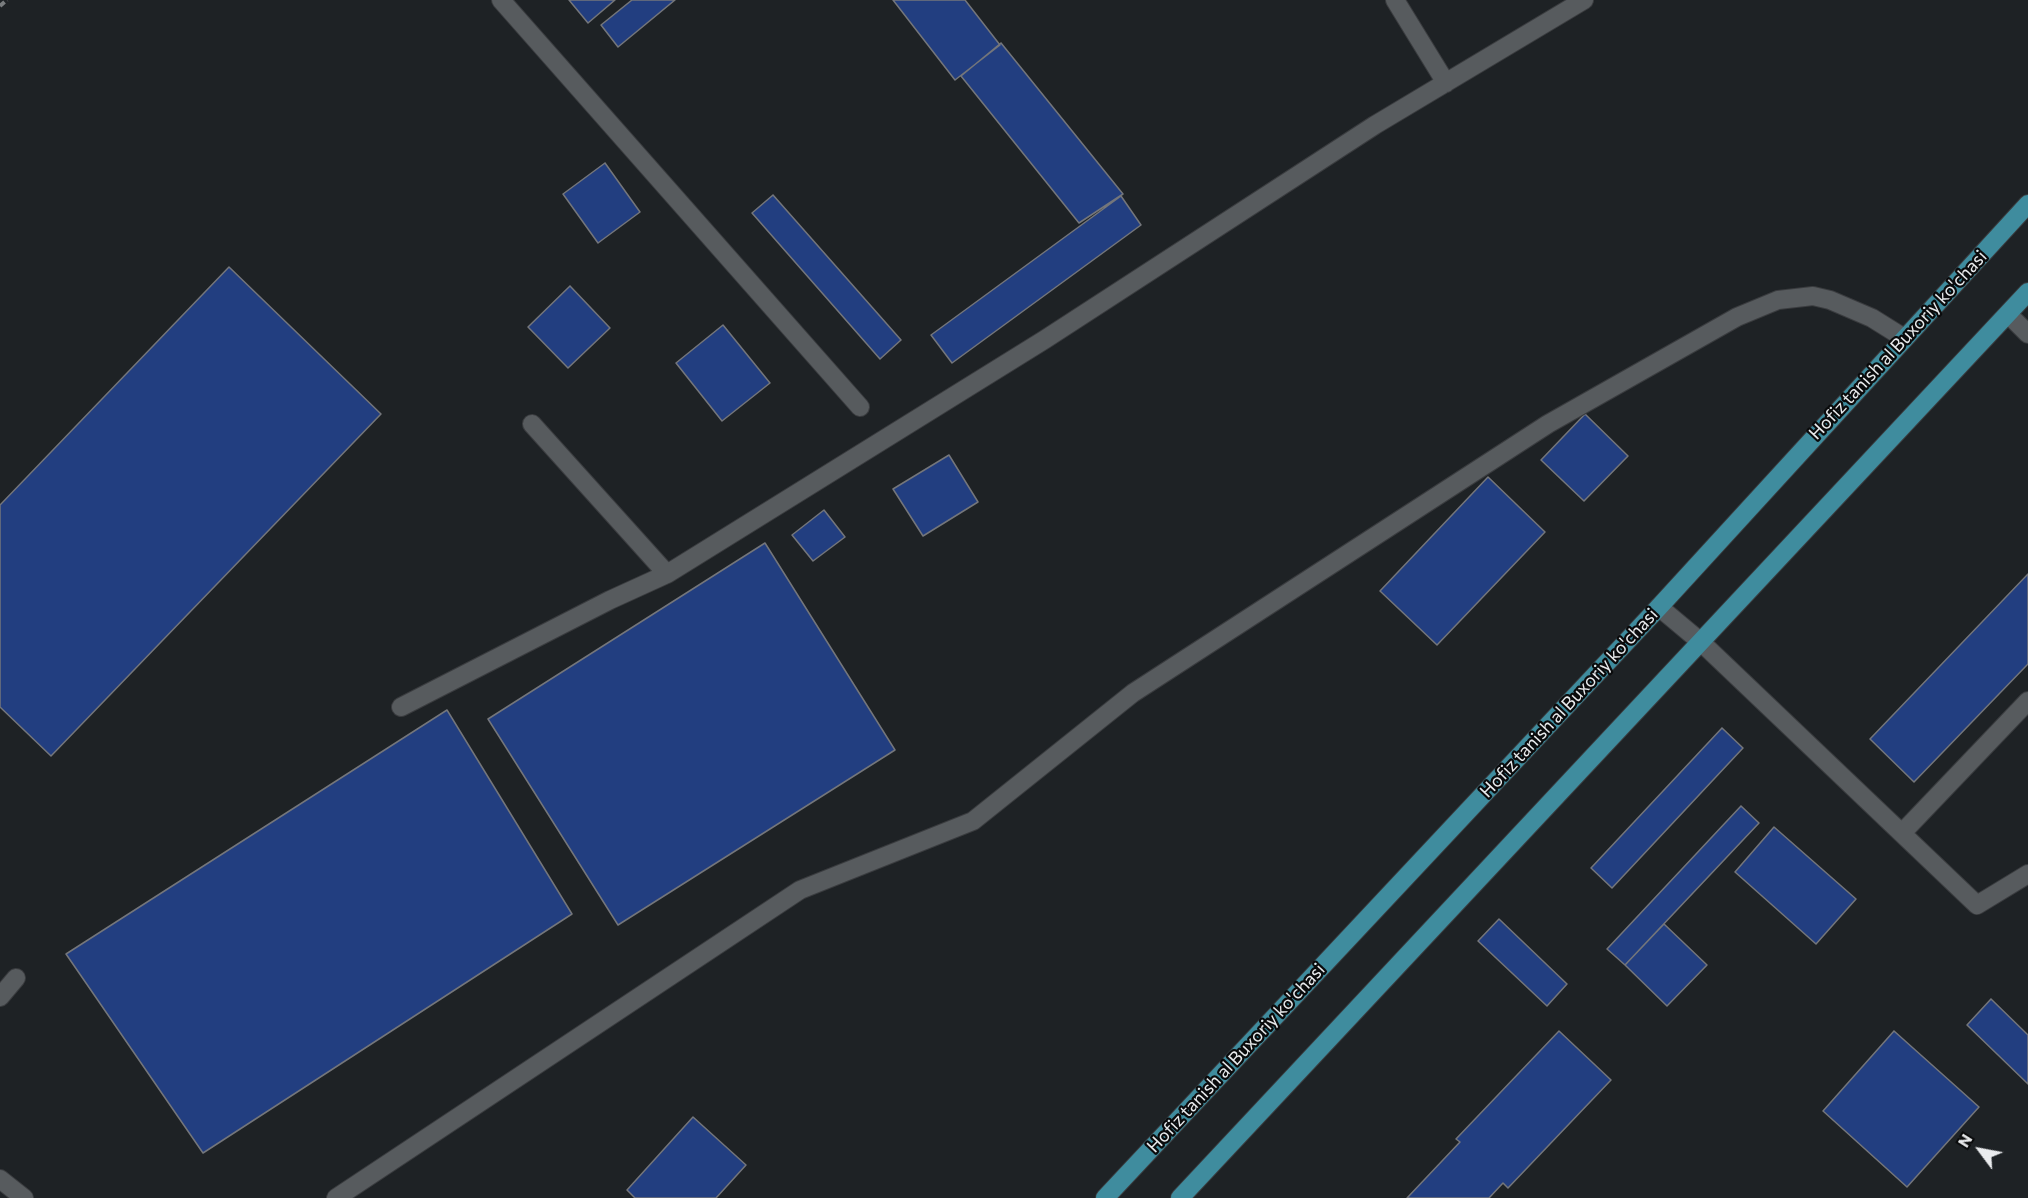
<!DOCTYPE html>
<html>
<head>
<meta charset="utf-8">
<style>
	body { margin:0 }
	#map { position:relative; width:2028px; height:1198px; overflow:hidden; background:#1e2225; font-family:Commissioner,sans-serif }
	canvas { display:block }
	.north { position:absolute; left:1950px; top:1120px; width:60px; height:60px; -webkit-text-stroke:4px #0a0b0c; paint-order:stroke; rotate:302deg; font-size:16px; font-weight:700; line-height:24px; text-align:center; color:#e9ebed }
	.north::after { content:''; display:block; margin:auto; width:21px; height:27px; background:#e9ebed; clip-path:polygon(50% 0,100% 100%,50% 72%,0 100%) }
</style>
</head>
<body>
<div id="map">
<canvas width="2028" height="1198"></canvas>
<div class="north">N</div>
</div>
<script>
const ctx = document.querySelector('canvas').getContext('2d');
ctx.lineJoin = 'round';
function paint(path, color) { ctx.fillStyle = color; ctx.fill(path, 'evenodd'); }
const toPath = rows => new Path2D(rows.map(r => 'M' + r).join(''));
function trace(path, color, width, dash) { ctx.strokeStyle = color; ctx.lineWidth = width; ctx.lineCap = dash ? 'butt' : 'round'; ctx.setLineDash(dash || []); ctx.stroke(path); }
function write(font, color, halo, rows, align = 'center') {
  ctx.font = font + ' Commissioner,sans-serif'; ctx.lineWidth = 4.5; ctx.setLineDash([]); ctx.textBaseline = 'middle'; ctx.strokeStyle = halo; ctx.fillStyle = color; for (const [text, x, y, turn = 0] of rows) {
    ctx.save(); ctx.translate(x, y); ctx.rotate((+turn || 0) * Math.PI / 180); ctx.textAlign = isNaN(turn) ? turn : align; if (halo) ctx.strokeText(text, 0, 0); ctx.fillText(text, 0, 0); ctx.restore();
  }
}
const building = toPath([
	[569,0,615,0,588,23,569,0],
	[632,0,675,0,618,47,601,25,632,0],
	[893,0,965,0,1000,45,955,80,893,0],
	[1001,43,1123,194,1079,223,961,76,1001,43],
	[605,163,640,212,598,243,563,194,605,163],
	[773,195,901,340,880,359,752,213,773,195],
	[1121,196,1141,225,952,363,931,335,1121,196],
	[229,267,381,414,51,756,0,707,0,505,229,267],
	[570,286,610,328,568,368,528,327,570,286],
	[723,325,770,383,722,421,676,363,723,325],
	[1585,414,1628,456,1584,501,1541,460,1585,414],
	[949,455,978,502,923,536,893,489,949,455],
	[1488,477,1545,532,1437,645,1380,591,1488,477],
	[824,510,845,537,813,561,792,535,824,510],
	[765,543,895,750,618,925,488,719,765,543],
	[2028,574,2028,664,1914,782,1870,739,2028,574],
	[447,710,572,914,203,1153,66,954,447,710],
	[1722,728,1743,748,1612,888,1591,868,1722,728],
	[1741,806,1759,823,1625,965,1607,949,1741,806],
	[1774,827,1856,899,1816,944,1735,872,1774,827],
	[1499,919,1567,984,1547,1006,1478,941,1499,919],
	[1664,924,1707,965,1667,1006,1625,965,1664,924],
	[1991,999,2028,1035,2028,1084,1967,1025,1991,999],
	[1559,1031,1611,1080,1508,1188,1503,1183,1489,1198,1407,1198,1460,1142,1456,1139,1559,1031],
	[1894,1031,1979,1107,1907,1187,1823,1111,1894,1031],
	[693,1117,746,1165,716,1198,635,1198,627,1190,693,1117]
]);
paint(building, '#223e80');
trace(building, '#74767b', 1.5);
const minor = toPath([
	[501,0,860,407],
	[1395,0,1446,83],
	[2009,315,2028,334],
	[532,424,667,574,1044,340,1375,125,1584,0],
	[1659,607,1702,643,1977,905,2028,874],
	[401,707,610,600,667,574],
	[1902,833,2028,701],
	[0,997,16,978],
	[0,1179,24,1198],
	[336,1198,800,890,973,821,1133,693,1548,424,1737,317,1778,300,1813,296,1830,300,1872,318,1904,338]
]);
const major = toPath([
	[1105,1198,1659,607,2028,204],
	[1180,1198,2028,292]
]);
trace(minor, '#3a3c3f', 20);
trace(major, '#3a3c3f', 20);
trace(toPath([
	[0,6,7,0]
]), '#797c7e', 4, [6, 3]);
trace(minor, '#575b5e', 18);
trace(major, '#3f8c9e', 18);
write('18px', '#e9ebed', '#0a0b0c', [
	["Hofiz tanish al Buxoriy ko'chasi",1898,345,-47],
	["Hofiz tanish al Buxoriy ko'chasi",1569,703,-47],
	["Hofiz tanish al Buxoriy ko'chasi",1236,1058,-47]
]);
</script>
</body>
</html>
